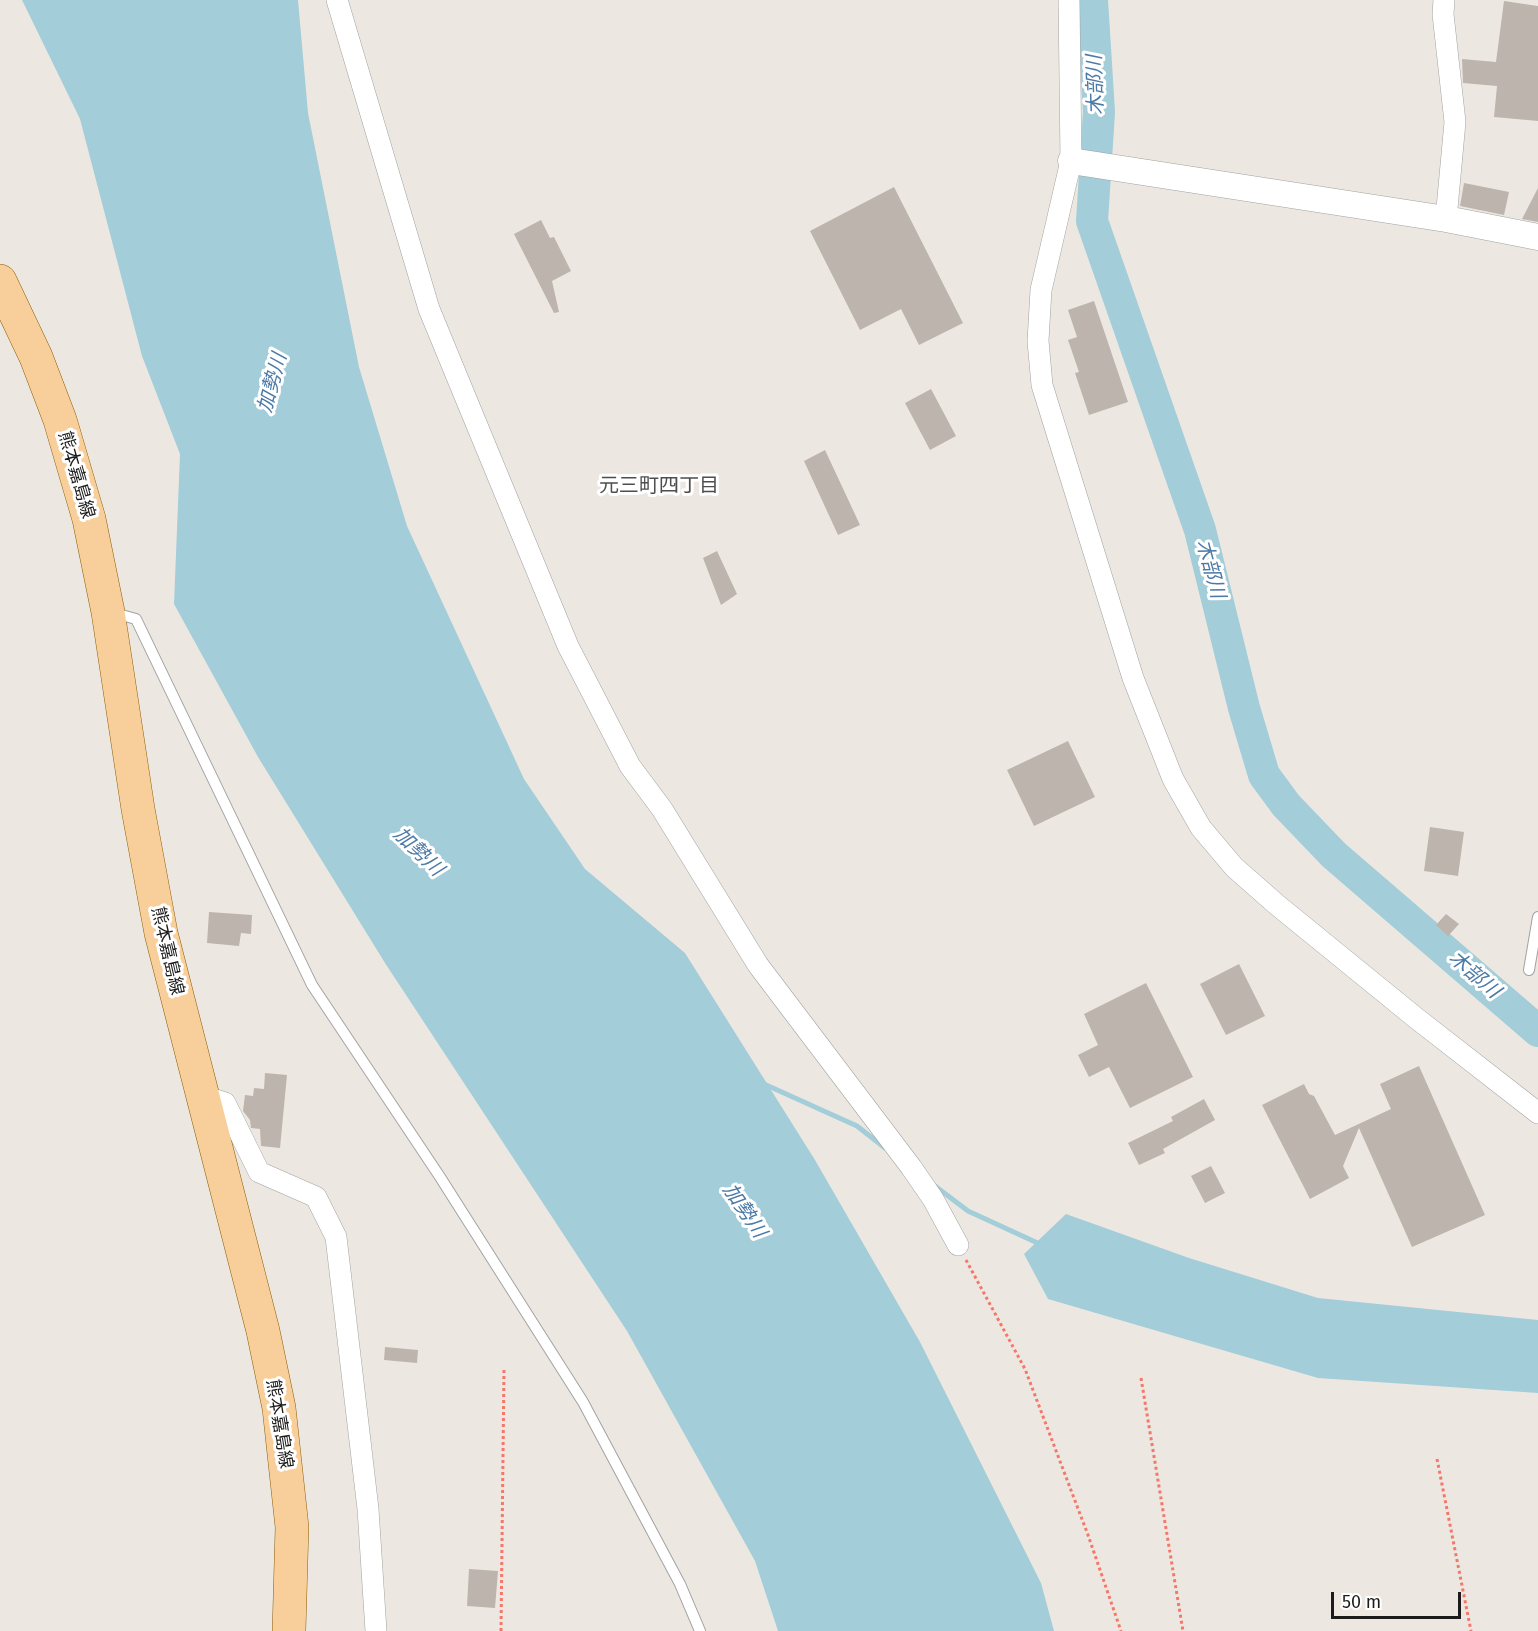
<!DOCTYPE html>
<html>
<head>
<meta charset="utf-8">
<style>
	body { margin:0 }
	#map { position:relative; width:1538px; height:1631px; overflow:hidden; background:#ece8e1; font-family:"Fira Sans",sans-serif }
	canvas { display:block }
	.scale { position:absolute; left:1331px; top:1592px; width:130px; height:27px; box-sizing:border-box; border:3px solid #1b1b1b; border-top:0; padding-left:8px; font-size:18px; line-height:21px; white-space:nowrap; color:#1b1b1b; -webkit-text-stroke:4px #fff; paint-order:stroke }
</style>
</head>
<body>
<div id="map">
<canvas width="1538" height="1631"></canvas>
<div class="scale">50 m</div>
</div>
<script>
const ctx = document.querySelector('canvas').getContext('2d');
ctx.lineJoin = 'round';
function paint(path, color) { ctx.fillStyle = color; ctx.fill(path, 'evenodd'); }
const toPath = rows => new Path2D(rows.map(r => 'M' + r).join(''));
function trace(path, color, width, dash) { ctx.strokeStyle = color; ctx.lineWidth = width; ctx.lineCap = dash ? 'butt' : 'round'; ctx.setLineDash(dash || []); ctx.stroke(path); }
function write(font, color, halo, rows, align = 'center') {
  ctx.font = font + ' "Fira Sans","Noto Sans JP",sans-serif'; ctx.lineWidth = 6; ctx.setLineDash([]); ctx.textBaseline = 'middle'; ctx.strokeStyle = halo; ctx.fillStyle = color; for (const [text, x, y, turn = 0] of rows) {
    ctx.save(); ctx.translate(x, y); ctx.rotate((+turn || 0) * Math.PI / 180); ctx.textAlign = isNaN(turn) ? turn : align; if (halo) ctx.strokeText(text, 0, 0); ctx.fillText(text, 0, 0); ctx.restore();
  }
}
paint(toPath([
	[22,0,298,0,308,113,359,367,407,526,524,779,585,869,685,953,815,1160,920,1342,1041,1583,1054,1631,778,1631,755,1561,627,1331,385,963,258,757,174,604,180,454,142,356,80,119],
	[1066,1214,1189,1258,1318,1298,1538,1320,1538,1393,1318,1378,1048,1299,1024,1254]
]), '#a2cdd9');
trace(toPath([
	[764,1084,857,1126,885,1148],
	[935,1186,968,1211,1042,1245]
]), '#a2cdd9', 5);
trace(toPath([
	[1092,0,1099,112,1092,221,1200,530,1244,708,1264,775,1286,805,1334,855,1538,1031]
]), '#a2cdd9', 32);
paint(toPath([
	[1504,1,1538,6,1538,121,1494,117,1497,86,1463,83,1462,59,1496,62],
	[1464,183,1509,192,1504,215,1460,206],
	[894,187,963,323,919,345,901,309,860,330,810,231],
	[1538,188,1538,222,1522,219],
	[541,220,550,238,554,237,571,271,552,281,559,312,554,313,514,234],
	[1094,301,1128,402,1089,415,1075,373,1079,372,1068,340,1077,337,1068,310],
	[931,389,956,436,930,450,905,403],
	[825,450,860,525,838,535,804,461],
	[717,551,737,594,721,605,703,558],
	[1068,741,1095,797,1034,826,1007,770],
	[1430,827,1464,832,1458,876,1424,871],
	[209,912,252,915,251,934,241,933,239,946,207,943],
	[1446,914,1459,924,1448,936,1436,925],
	[1239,964,1265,1016,1226,1035,1200,984],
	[1146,983,1193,1077,1130,1108,1109,1067,1089,1077,1078,1055,1098,1045,1084,1014],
	[1419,1066,1485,1215,1412,1247,1359,1128,1343,1166,1349,1178,1310,1199,1262,1105,1304,1084,1309,1094,1314,1096,1335,1135,1391,1109,1380,1084],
	[265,1073,287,1075,280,1148,261,1146,260,1129,251,1128,250,1120,243,1111,245,1095,253,1096,254,1088,264,1089],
	[1204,1099,1215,1120,1163,1149,1165,1153,1139,1165,1128,1143,1173,1121,1171,1117],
	[1211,1166,1225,1193,1205,1203,1191,1176],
	[385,1347,418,1350,417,1363,384,1360],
	[469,1569,498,1571,495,1608,467,1606]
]), '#bcb4ad');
const service = toPath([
	[114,613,136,619,312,985,440,1177,583,1402,680,1584,700,1631],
	[1529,970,1538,917]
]);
const minor = toPath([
	[337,0,429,309,568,646,630,766,662,809,758,965,911,1167,933,1199,958,1245],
	[1069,0,1071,161,1041,290,1038,341,1042,385,1133,678,1173,779,1201,828,1234,867,1276,904,1416,1018,1538,1113],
	[1444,0,1443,14,1455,122,1446,219],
	[203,1096,225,1103,259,1172,316,1197,336,1237,368,1509,376,1631]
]);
const tertiary = toPath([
	[1071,161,1446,219,1538,237]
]);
const primary = toPath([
	[0,281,36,357,60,420,89,519,108,612,138,809,161,933,263,1331,279,1408,292,1527,289,1631]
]);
trace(service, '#a2a2a2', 12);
trace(minor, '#a2a2a2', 22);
trace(tertiary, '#a2a2a2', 27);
trace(primary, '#8c5f06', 34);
trace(toPath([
	[966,1260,1025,1369,1088,1535,1121,1631],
	[1141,1378,1183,1631],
	[1437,1459,1471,1631],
	[501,1631,504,1369]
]), '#f4776a', 3, [3, 3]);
trace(service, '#fff', 10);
trace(minor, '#fff', 21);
trace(tertiary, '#fff', 26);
trace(primary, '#f8cf9a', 33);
write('18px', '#1b1b1b', '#fff', [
	["熊本嘉島線",76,475,74],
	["熊本嘉島線",167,951,77],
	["熊本嘉島線",279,1424,81]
]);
write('italic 20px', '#4c7aa6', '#fff', [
	["木部川",1096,85,-92],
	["加勢川",273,383,-75],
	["木部川",1210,569,75],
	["加勢川",418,852,44],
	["木部川",1474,975,41],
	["加勢川",744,1211,56]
]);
write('20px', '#4e4e4e', '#fff', [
	["元三町四丁目",659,486]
]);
</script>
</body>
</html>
